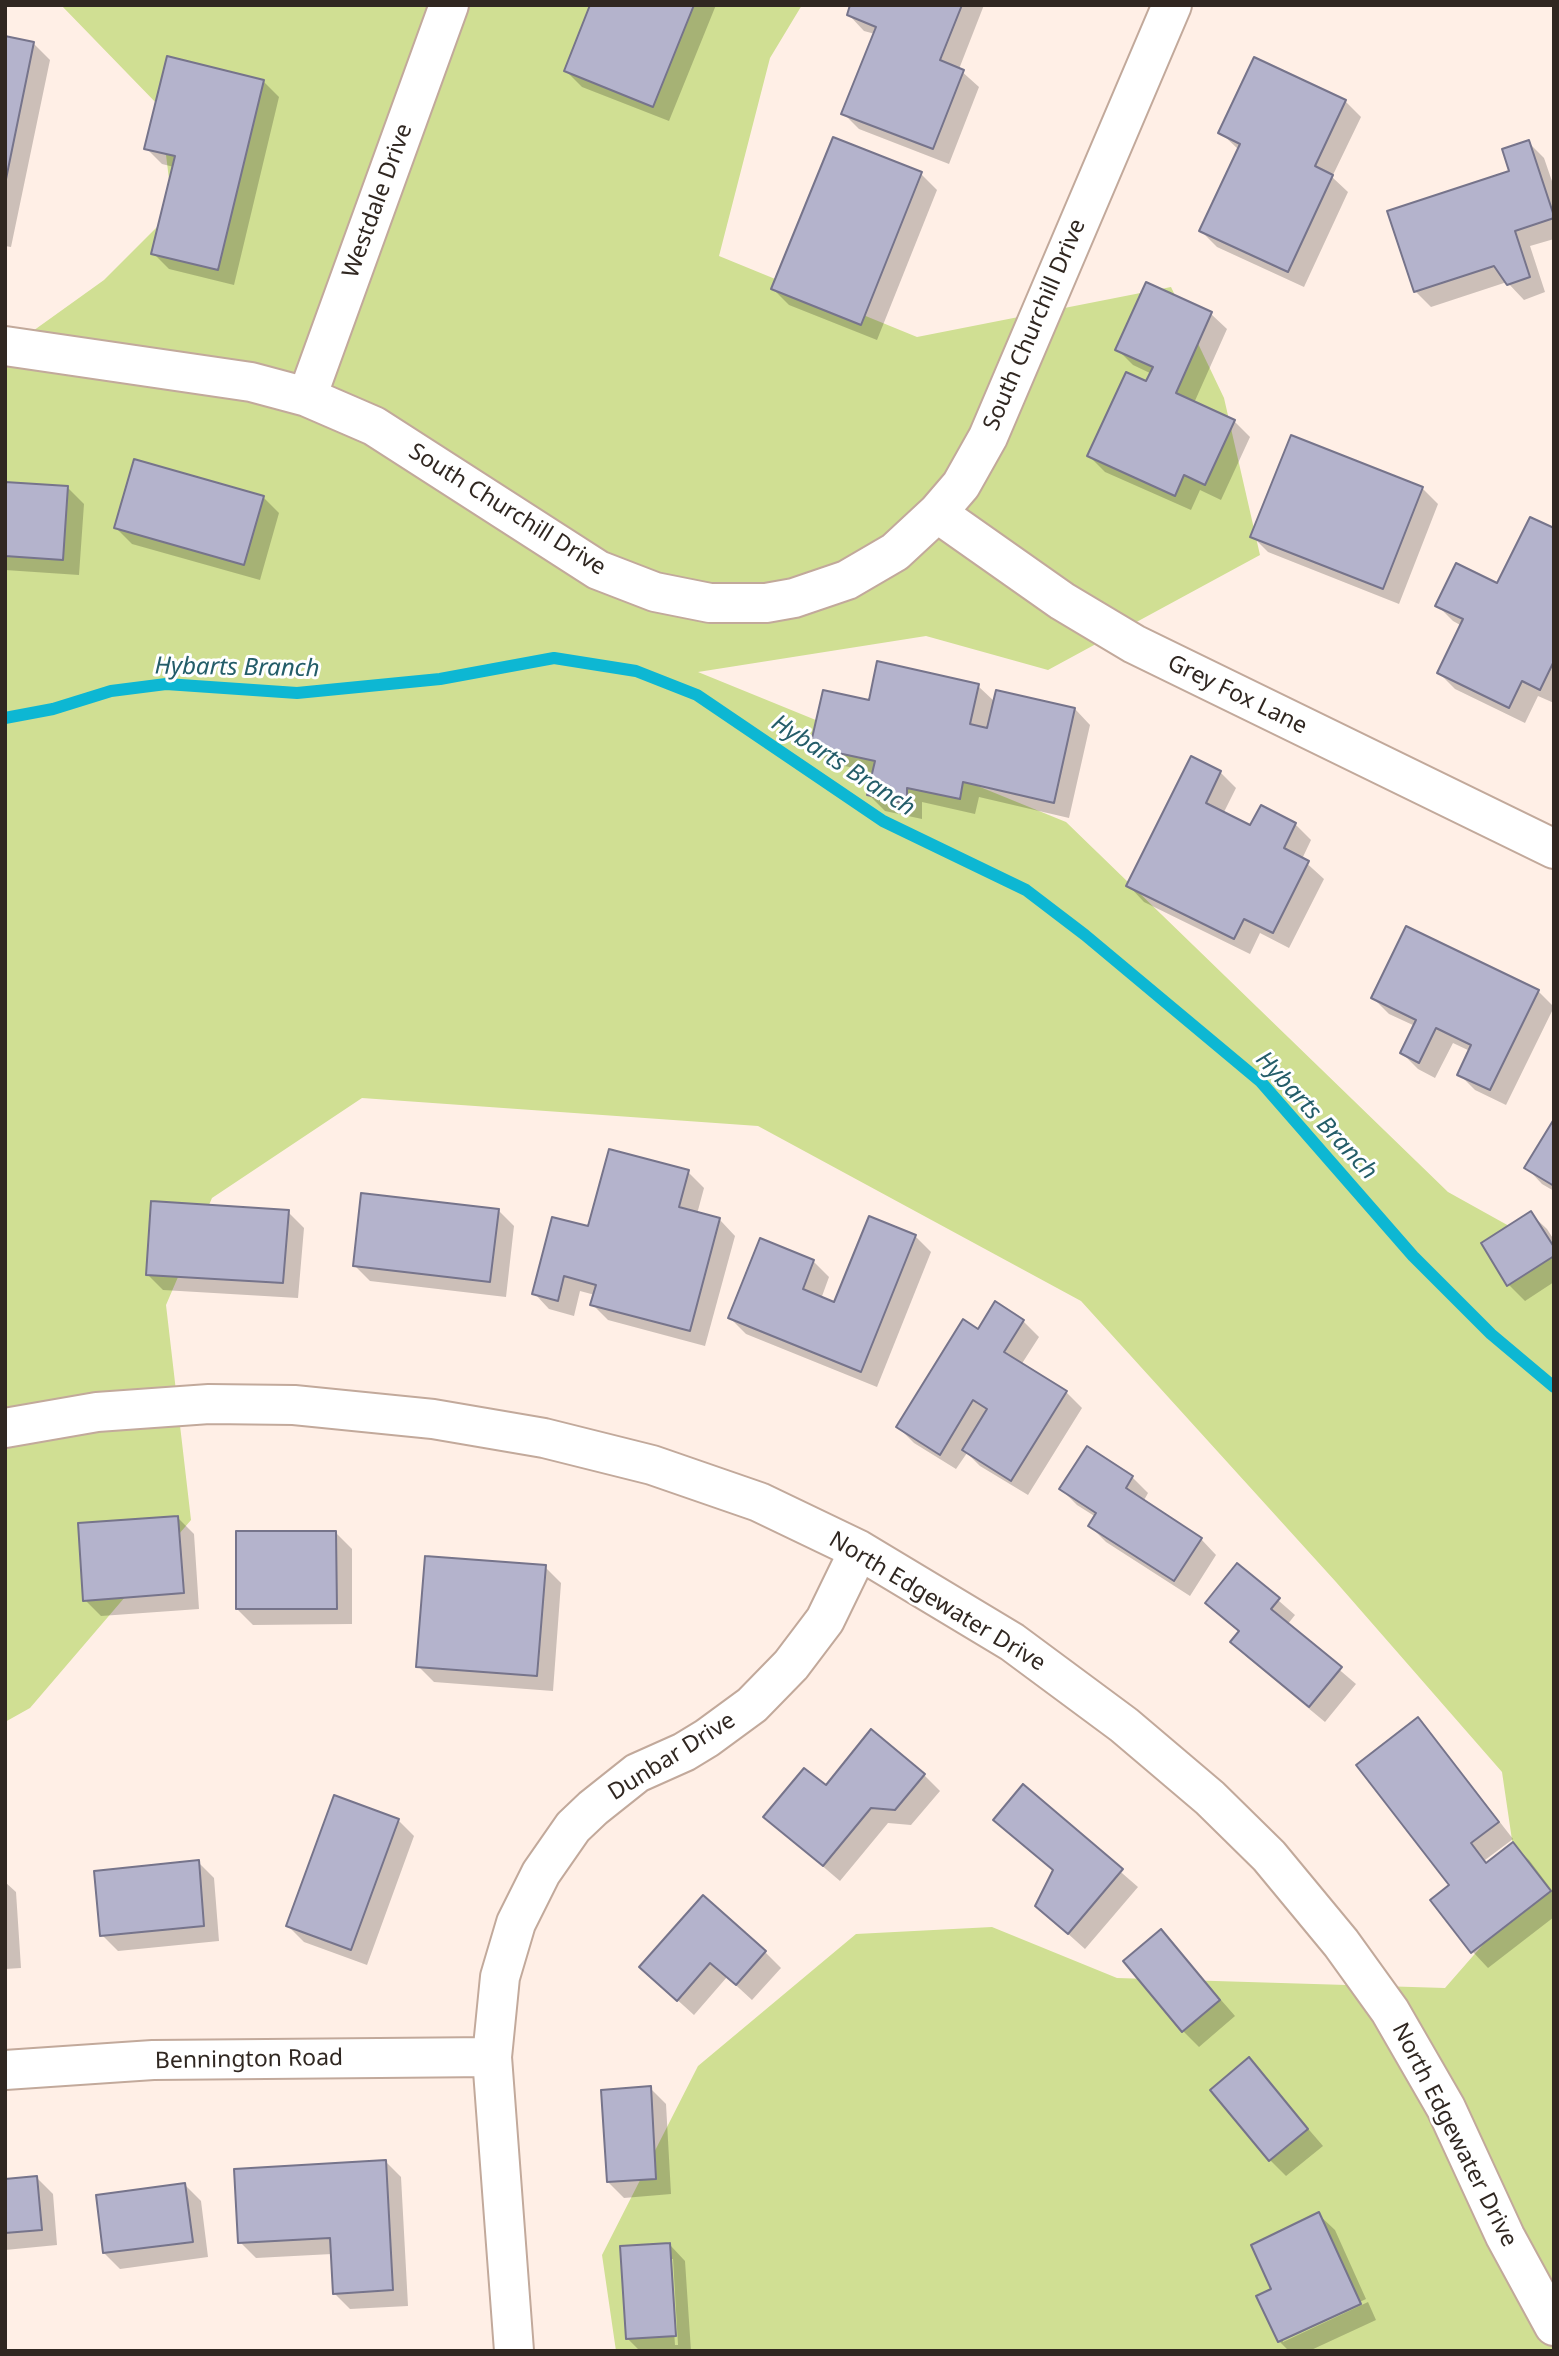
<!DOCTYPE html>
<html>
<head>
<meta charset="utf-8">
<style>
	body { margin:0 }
	#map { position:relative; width:1559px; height:2356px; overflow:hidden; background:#ffefe6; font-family:"Noto Sans",sans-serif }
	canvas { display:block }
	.frame { position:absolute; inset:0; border:7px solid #302721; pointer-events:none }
</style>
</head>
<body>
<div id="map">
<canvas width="1559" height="2356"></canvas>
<div class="frame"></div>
</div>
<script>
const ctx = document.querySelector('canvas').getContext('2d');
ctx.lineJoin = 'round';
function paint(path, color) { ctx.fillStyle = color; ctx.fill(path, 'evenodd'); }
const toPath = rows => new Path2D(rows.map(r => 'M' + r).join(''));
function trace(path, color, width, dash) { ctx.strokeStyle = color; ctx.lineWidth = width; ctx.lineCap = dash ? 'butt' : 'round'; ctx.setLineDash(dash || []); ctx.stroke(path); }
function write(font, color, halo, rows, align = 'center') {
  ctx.font = font + ' "Noto Sans",sans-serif'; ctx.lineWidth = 6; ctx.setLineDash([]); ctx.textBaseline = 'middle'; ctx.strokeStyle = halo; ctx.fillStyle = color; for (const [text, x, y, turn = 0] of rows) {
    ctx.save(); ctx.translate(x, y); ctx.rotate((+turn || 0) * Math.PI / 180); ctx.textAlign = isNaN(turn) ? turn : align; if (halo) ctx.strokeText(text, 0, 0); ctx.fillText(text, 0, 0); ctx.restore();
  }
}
paint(toPath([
	[61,5,802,5,770,58,719,256,917,337,1171,287,1224,398,1260,555,1048,670,926,636,698,672,1066,822,1448,1192,1554,1251,1554,2351,616,2351,602,2255,698,2066,856,1934,992,1927,1117,1978,1445,1988,1521,1901,1502,1772,1336,1582,1081,1301,758,1126,362,1098,212,1198,166,1305,191,1520,30,1708,5,1722,5,351,104,280,173,211,160,107]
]), '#d0df93');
paint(toPath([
	[592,5,716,5,669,121,582,87,566,71],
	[852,5,984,5,959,69,979,87,949,164,859,129,843,113,875,34,864,31,849,15],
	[5,38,34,44,50,60,11,247,5,246],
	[263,81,279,97,234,285,169,269,153,253,174,167,162,164,146,148],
	[1345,101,1361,117,1332,177,1348,192,1304,287,1217,247,1201,231,1239,150,1221,133],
	[834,139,921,174,937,190,877,340,789,305,773,289],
	[1528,142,1544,158,1554,187,1554,239,1530,246,1545,292,1524,300,1507,282,1431,307,1415,291,1511,172],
	[1211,314,1227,329,1194,403,1234,421,1250,437,1221,500,1200,490,1191,510,1105,472,1089,456,1147,384,1152,374,1133,365,1117,349],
	[5,484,68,488,84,504,79,575,5,570],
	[1422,488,1438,504,1399,604,1268,552,1252,536],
	[263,497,279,513,260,580,132,544,116,528],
	[1554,530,1554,703,1538,696,1525,723,1455,689,1439,673,1462,626,1453,621,1437,605,1498,585],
	[978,686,995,702,1075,709,1090,725,1069,818,979,797,975,814,922,802,922,819,885,811,869,795,874,773,828,762,812,746,870,702],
	[1220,772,1236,788,1223,814,1251,828,1295,824,1311,840,1302,859,1324,879,1289,948,1260,933,1250,954,1144,902,1129,886],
	[1538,991,1554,1007,1506,1105,1475,1090,1459,1074,1470,1051,1453,1043,1435,1078,1418,1069,1402,1053,1415,1026,1389,1014,1373,998],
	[1554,1123,1554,1191,1542,1184,1527,1168],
	[688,1172,704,1188,697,1214,720,1220,735,1236,705,1346,608,1320,592,1304,595,1295,580,1291,574,1316,549,1309,534,1293,589,1229],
	[498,1210,514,1226,506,1297,370,1281,354,1265],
	[288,1212,304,1228,298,1298,163,1290,147,1274],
	[1531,1214,1547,1229,1554,1240,1554,1282,1525,1301,1509,1285,1483,1244],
	[915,1236,931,1252,877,1387,746,1334,730,1318,813,1261,829,1277,821,1299,835,1304],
	[1023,1321,1039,1337,1021,1365,1066,1392,1082,1408,1028,1495,980,1466,967,1453,956,1469,914,1443,898,1427,979,1332],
	[1087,1448,1132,1477,1148,1493,1143,1502,1201,1539,1216,1555,1190,1596,1106,1542,1090,1526,1096,1517,1077,1505,1061,1489],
	[178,1518,194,1534,199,1609,101,1616,85,1600],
	[336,1533,352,1549,352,1624,253,1625,237,1609],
	[1238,1565,1295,1615,1287,1625,1356,1684,1325,1722,1248,1658,1232,1642,1240,1633,1207,1603],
	[545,1567,561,1583,553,1691,434,1682,418,1666],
	[1418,1720,1433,1736,1513,1839,1485,1860,1488,1864,1513,1845,1529,1860,1554,1893,1554,1917,1488,1968,1473,1952,1451,1886],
	[924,1775,940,1791,911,1825,888,1823,840,1881,765,1817,826,1788],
	[1023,1787,1138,1887,1085,1949,1037,1906,1055,1872,1012,1835],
	[398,1820,414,1836,367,1965,304,1942,288,1926],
	[198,1862,214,1878,219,1941,118,1951,102,1935],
	[5,1882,16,1892,21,1968,5,1969],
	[1161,1931,1235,2016,1199,2047,1183,2031],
	[765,1952,781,1968,752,2000,727,1977,694,2015,641,1967],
	[1249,2060,1323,2146,1286,2176,1270,2160],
	[650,2088,666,2104,671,2194,624,2198,608,2182],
	[385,2161,401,2177,408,2306,350,2309,334,2293,332,2254,256,2258,240,2242],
	[37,2178,53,2194,57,2245,5,2250,5,2181],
	[185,2185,201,2201,208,2257,120,2269,104,2253],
	[1319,2215,1335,2230,1366,2299,1283,2338,1283,2342,1368,2302,1376,2320,1309,2351,1289,2351,1279,2341,1273,2289],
	[670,2245,685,2261,691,2351,640,2351,627,2338],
	[669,2259,673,2259,678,2345,675,2345]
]), '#0003');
trace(toPath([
	[5,718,53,709,111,691,166,684,297,693,440,679,554,658,636,671,697,695,883,821,1026,890,1085,935,1261,1082,1413,1256,1491,1334,1554,1387]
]), '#0db7d3', 12);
const building = toPath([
	[590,5,694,5,653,107,564,71,590,5],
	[850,5,962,5,940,60,964,70,933,149,841,114,876,27,847,15,850,5],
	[5,36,34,42,5,184,5,36],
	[167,56,264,80,218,270,151,254,175,156,144,149,167,56],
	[1254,57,1346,100,1315,166,1333,175,1288,272,1199,231,1240,144,1218,133,1254,57],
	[833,137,922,172,861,325,771,289,833,137],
	[1529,140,1554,216,1554,218,1515,231,1530,277,1507,285,1494,266,1414,292,1387,211,1509,171,1502,149,1529,140],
	[1146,282,1212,312,1176,393,1235,420,1205,485,1184,475,1175,496,1087,456,1126,372,1146,381,1153,367,1115,350,1146,282],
	[1291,435,1423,487,1383,589,1250,537,1291,435],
	[134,459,264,496,244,565,114,528,134,459],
	[5,482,68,486,63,560,5,556,5,482],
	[1530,517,1554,528,1554,661,1540,690,1522,681,1509,708,1437,673,1463,619,1435,606,1456,563,1497,583,1530,517],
	[877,661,979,684,970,724,987,728,996,690,1075,708,1054,803,963,782,960,799,907,788,907,804,867,795,875,761,810,747,823,690,869,700,877,661],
	[1191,756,1221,771,1206,803,1250,825,1261,805,1296,823,1284,848,1309,861,1273,933,1244,919,1234,939,1126,886,1191,756],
	[1406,926,1539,990,1490,1090,1457,1075,1471,1045,1436,1028,1419,1063,1400,1053,1416,1020,1371,998,1406,926],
	[1554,1119,1554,1186,1524,1168,1554,1119],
	[609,1149,689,1170,679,1207,720,1218,690,1331,590,1305,596,1285,564,1276,558,1301,532,1294,552,1217,588,1226,609,1149],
	[361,1193,499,1209,490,1282,353,1266,361,1193],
	[151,1201,289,1210,283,1283,146,1275,151,1201],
	[1531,1211,1554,1247,1554,1256,1507,1286,1481,1243,1531,1211],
	[869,1216,916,1235,861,1372,728,1318,760,1238,814,1260,803,1289,834,1302,869,1216],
	[995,1301,1024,1320,1004,1352,1067,1391,1011,1481,962,1450,987,1409,973,1400,940,1455,896,1427,963,1319,978,1329,995,1301],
	[1087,1446,1133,1476,1126,1488,1202,1538,1174,1581,1088,1526,1096,1513,1059,1489,1087,1446],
	[178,1516,184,1593,83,1601,78,1523,178,1516],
	[236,1531,336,1531,337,1609,236,1609,236,1531],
	[425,1556,546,1565,537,1676,416,1667,425,1556],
	[1237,1563,1280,1598,1271,1609,1342,1667,1309,1707,1230,1642,1239,1631,1205,1603,1237,1563],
	[1418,1717,1499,1822,1471,1843,1486,1863,1513,1842,1551,1891,1471,1953,1430,1900,1449,1885,1356,1765,1418,1717],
	[871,1729,925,1774,895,1810,871,1808,823,1866,763,1817,804,1768,826,1785,871,1729],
	[1023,1784,1123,1869,1068,1934,1035,1906,1053,1870,993,1820,1023,1784],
	[334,1795,399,1819,351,1950,286,1926,334,1795],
	[199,1860,204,1926,100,1936,94,1871,199,1860],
	[703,1895,766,1951,736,1985,710,1963,677,2001,639,1967,703,1895],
	[1161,1929,1220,2000,1182,2032,1123,1961,1161,1929],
	[1249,2057,1308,2129,1269,2161,1210,2090,1249,2057],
	[651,2086,656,2179,607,2182,601,2090,651,2086],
	[386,2160,393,2290,333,2294,330,2238,238,2243,234,2169,386,2160],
	[37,2176,42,2230,5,2233,5,2179,37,2176],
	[185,2183,193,2242,103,2253,96,2195,185,2183],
	[1319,2212,1361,2304,1278,2342,1256,2296,1271,2289,1251,2245,1319,2212],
	[670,2243,676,2336,626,2339,620,2246,670,2243]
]);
paint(building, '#b4b3cc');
trace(building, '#76748b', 2);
const minor = toPath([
	[5,346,251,382,307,397,374,426,598,570,655,592,710,603,766,603,794,598,847,580,895,552,937,513,961,485,988,437,1172,5],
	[307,397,449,5],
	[937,513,1062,601,1134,644,1554,849],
	[5,1428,97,1412,209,1404,294,1405,433,1419,544,1438,652,1465,759,1502,859,1550,1012,1642,1124,1725,1210,1798,1269,1856,1341,1943,1390,2011,1446,2108,1505,2236,1554,2326],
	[5,2070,153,2060,492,2057],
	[514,2351,492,2057,500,1977,516,1923,541,1873,573,1827,593,1808,637,1773,684,1752,707,1738,752,1705,791,1665,825,1620,859,1550]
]);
trace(minor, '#c2a99b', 42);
trace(minor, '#fff', 38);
write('23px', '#302721', '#fff', [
	["Westdale Drive",378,201,-70],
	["South Churchill Drive",1035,325,-67],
	["South Churchill Drive",507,510,32],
	["Grey Fox Lane",1237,695,26],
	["North Edgewater Drive",937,1602,31],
	["Dunbar Drive",672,1757,-32],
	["Bennington Road",249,2060,-1],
	["North Edgewater Drive",1454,2135,63]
]);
write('italic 24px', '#245d69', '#fff', [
	["Hybarts Branch",237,668,1],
	["Hybarts Branch",843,766,33],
	["Hybarts Branch",1316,1116,47]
]);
</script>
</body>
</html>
